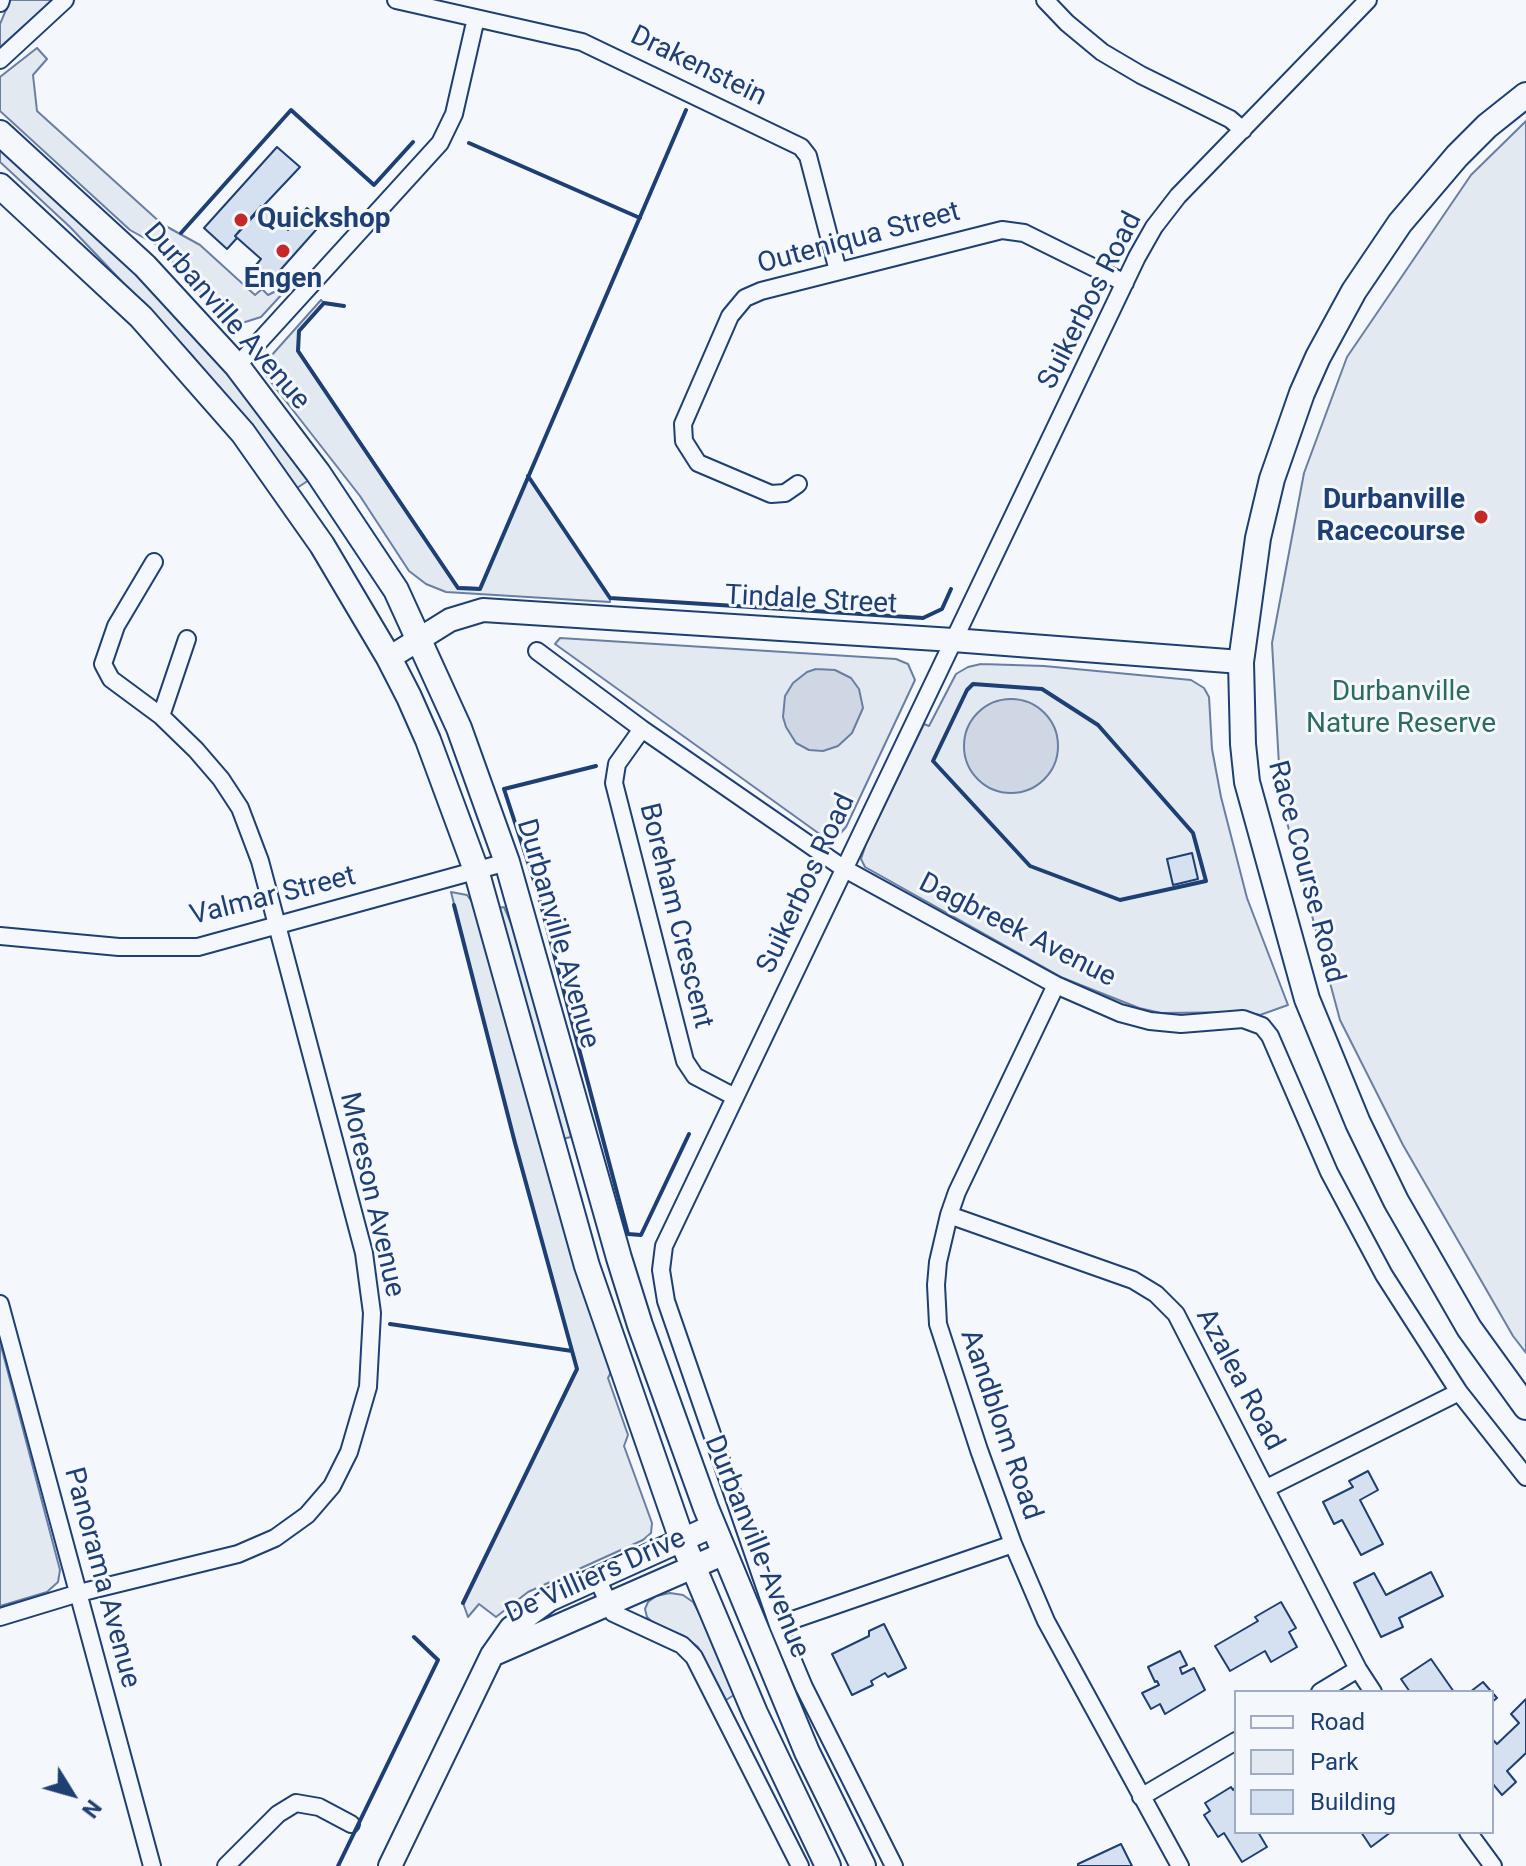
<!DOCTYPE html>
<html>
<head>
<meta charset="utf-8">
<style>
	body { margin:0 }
	#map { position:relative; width:1526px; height:1866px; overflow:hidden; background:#f4f7fb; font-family:Roboto,sans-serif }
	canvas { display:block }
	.legend { position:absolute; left:1234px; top:1690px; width:260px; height:144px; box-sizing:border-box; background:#f4f7fb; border:2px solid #9eadc5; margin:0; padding:10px 14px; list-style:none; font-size:24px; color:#1d3f73 }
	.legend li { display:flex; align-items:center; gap:16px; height:40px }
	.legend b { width:40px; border:2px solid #9eadc5 }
	.north { position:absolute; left:32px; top:1754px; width:80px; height:80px; -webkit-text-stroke:6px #f4f7fb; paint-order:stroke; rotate:127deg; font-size:22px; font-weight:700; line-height:32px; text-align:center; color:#1d3f73 }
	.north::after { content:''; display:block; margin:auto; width:28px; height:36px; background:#1d3f73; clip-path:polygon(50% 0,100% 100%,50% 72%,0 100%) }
</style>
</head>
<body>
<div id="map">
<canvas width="1526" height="1866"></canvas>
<ul class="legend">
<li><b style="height:10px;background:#f4f7fb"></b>Road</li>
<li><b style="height:22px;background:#e3e9f0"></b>Park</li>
<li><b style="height:22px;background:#d5e0f0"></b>Building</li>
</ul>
<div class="north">N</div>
</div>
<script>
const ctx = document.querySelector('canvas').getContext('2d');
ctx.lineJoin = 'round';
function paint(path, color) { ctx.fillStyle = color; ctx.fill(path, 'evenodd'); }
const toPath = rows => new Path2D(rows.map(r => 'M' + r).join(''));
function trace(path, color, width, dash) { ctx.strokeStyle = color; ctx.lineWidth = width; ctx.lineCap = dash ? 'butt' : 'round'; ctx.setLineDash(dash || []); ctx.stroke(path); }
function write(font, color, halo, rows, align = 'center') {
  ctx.font = font + ' Roboto,sans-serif'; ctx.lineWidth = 6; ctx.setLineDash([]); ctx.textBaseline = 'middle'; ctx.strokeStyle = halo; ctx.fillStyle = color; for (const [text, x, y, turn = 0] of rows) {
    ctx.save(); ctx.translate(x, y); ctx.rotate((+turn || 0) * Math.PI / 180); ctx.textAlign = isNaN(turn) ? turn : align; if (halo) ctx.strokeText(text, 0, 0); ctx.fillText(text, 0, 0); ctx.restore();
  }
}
const green = toPath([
	[10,0,53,0,0,47,0,24,10,0],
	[37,48,47,59,33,75,37,111,162,224,200,245,255,295,262,289,268,295,278,290,284,292,261,317,242,323,224,317,157,245,130,230,0,111,0,77,37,48],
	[1526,121,1526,1353,1513,1336,1403,1145,1340,1020,1281,800,1272,643,1304,473,1347,357,1471,175,1526,121],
	[0,148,138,274,218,360,309,480,297,488,259,436,190,353,70,227,0,162,0,148],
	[321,300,324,303,299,331,299,351,458,587,480,588,528,476,610,598,610,602,446,592,426,584,409,571,360,496,267,377,266,367,271,356,321,300],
	[560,638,896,659,908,664,915,680,846,827,839,835,827,837,821,835,555,644,560,638],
	[981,664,1044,666,1191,680,1204,688,1209,697,1212,749,1221,797,1247,898,1288,1005,1260,1015,1246,1012,1161,1013,1139,1008,1063,978,865,867,861,859,866,844,924,724,929,726,956,674,968,667,981,664],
	[451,892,467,895,475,906,559,1211,611,1372,608,1378,628,1435,624,1446,652,1523,651,1533,643,1540,528,1592,496,1617,479,1604,468,1617,463,1603,577,1369,515,1143,451,892],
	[504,907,519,942,571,1137,562,1139,499,908,504,907],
	[0,1342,60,1570,58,1582,47,1592,0,1606,0,1342],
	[670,1593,683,1595,693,1602,702,1618,734,1695,726,1700,698,1647,684,1636,653,1623,647,1617,645,1609,648,1602,656,1596,670,1593]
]);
paint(green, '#e3e9f0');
trace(green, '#687fa3', 2);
const water = toPath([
	[816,669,835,670,851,678,859,689,863,708,852,733,838,746,823,751,809,750,796,743,786,727,783,717,785,696,793,683,807,672,816,669],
	'964 746a47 47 0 1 1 94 0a47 47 0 1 1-94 0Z'
]);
paint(water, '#cfd7e4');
trace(water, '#687fa3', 2);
const building = toPath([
	[277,147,300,167,235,236,237,238,227,249,204,228,277,147],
	[261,206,288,230,307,208,323,222,267,285,251,271,261,259,235,236,261,206],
	[1192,853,1198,879,1173,885,1167,859,1192,853],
	[1368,1471,1378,1490,1360,1500,1383,1544,1361,1555,1342,1520,1334,1524,1323,1502,1353,1487,1349,1481,1368,1471],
	[1431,1572,1443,1596,1399,1618,1403,1627,1381,1637,1354,1583,1374,1573,1386,1595,1431,1572],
	[1281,1602,1296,1628,1289,1632,1297,1647,1271,1662,1265,1651,1230,1671,1215,1646,1258,1621,1255,1617,1281,1602],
	[884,1624,906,1668,888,1677,885,1673,871,1681,873,1685,852,1695,832,1654,869,1636,869,1631,884,1624],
	[1180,1651,1187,1665,1180,1668,1182,1674,1194,1668,1205,1690,1165,1714,1160,1704,1151,1709,1142,1693,1159,1685,1157,1681,1155,1682,1148,1667,1180,1651],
	[1431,1659,1454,1692,1410,1692,1401,1679,1431,1659],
	[1483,1682,1497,1698,1492,1702,1492,1692,1470,1692,1483,1682],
	[1526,1699,1526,1753,1507,1771,1516,1782,1502,1795,1492,1783,1492,1739,1497,1744,1519,1723,1511,1714,1526,1699],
	[1231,1787,1233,1790,1236,1787,1236,1832,1258,1832,1267,1847,1242,1862,1224,1833,1218,1837,1204,1815,1210,1811,1205,1803,1231,1787],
	[1361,1832,1391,1832,1371,1847,1361,1832],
	[1121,1844,1132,1866,1078,1866,1078,1864,1121,1844]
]);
paint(building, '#d5e0f0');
trace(building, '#1d3f73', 2);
const street = toPath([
	[396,0,582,42,801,147,808,156,838,271],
	[1045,0,1067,23,1102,52,1141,75,1230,119,1243,130],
	[0,3,1,0],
	[0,60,65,0],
	[237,366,440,143,454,114,476,18],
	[798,484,785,493,771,494,698,463,684,441,683,424,730,316,745,298,761,291,1002,230,1024,233,1125,283],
	[154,562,116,626,103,664,111,679,161,716],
	[537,651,642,729,843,868,1056,985,1120,1013,1150,1021,1181,1024,1243,1019,1262,1026,1270,1036,1329,1172,1384,1275,1459,1392,1526,1477],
	[642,729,617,764,614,783,685,1061,695,1076,735,1097],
	[0,936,119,947,198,947,507,862],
	[1056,985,957,1192,949,1215,938,1262,936,1285,938,1324,979,1450,1013,1544,1046,1621,1180,1866],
	[949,1215,1133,1280,1156,1294,1176,1314,1358,1669,1373,1692],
	[0,1304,152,1866],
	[1267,1488,1459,1392],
	[597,1578,613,1613,682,1645,694,1657,800,1866],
	[0,1617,79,1593,238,1554,275,1538,307,1515,332,1486,349,1452,368,1387,372,1313,364,1253,260,861,240,808,221,779,196,750,161,716,187,639],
	[778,1625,1013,1544],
	[1320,1692,1358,1669],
	[1141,1797,1236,1741],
	[1468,1832,1493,1866],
	[226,1866,278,1814,296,1803,319,1807,351,1824],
	[894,1866,804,1687,778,1625,666,1301,661,1270,664,1246,1137,257,1154,227,1178,196,1368,0]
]);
const secondary = toPath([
	[389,658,450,620,483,610,953,640,1241,662],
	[492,1655,725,1553],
	[390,1866,492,1655,511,1628,549,1600,713,1526]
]);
const primary = toPath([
	[1526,95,1487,126,1457,156,1400,223,1354,291,1318,357,1302,393,1272,479,1258,538,1241,662,1243,744,1247,782,1307,999,1358,1123,1396,1201,1469,1328,1526,1407],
	[0,133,145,266,237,366,318,473,396,590,459,728,507,862,619,1258,640,1325,706,1508,807,1752,863,1866],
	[0,186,141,317,243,433,322,545,389,658,409,697,428,740,476,870,587,1266,682,1540,755,1713,828,1866]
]);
trace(street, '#1d3f73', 20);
trace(secondary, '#1d3f73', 26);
trace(primary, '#1d3f73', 28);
trace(street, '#f4f7fb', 16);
trace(secondary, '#f4f7fb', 22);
trace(primary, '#f4f7fb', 24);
trace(toPath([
	[469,143,640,218],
	[181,233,291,110,374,185,413,142],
	[344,306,324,303,299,331,298,351,458,588,480,589,686,110],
	[528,476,610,598,923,618,942,609,951,589],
	[973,684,1042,689,1098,725,1193,833,1206,881,1120,900,1030,866,933,761,967,690,973,684],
	[596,766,504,789,537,890,628,1234,641,1235,689,1134],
	[454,905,515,1143,577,1369,463,1603],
	[390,1324,572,1351],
	[338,1866,438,1660,414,1637]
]), '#1d3f73', 4);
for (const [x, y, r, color] of [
	[241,220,8,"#c62828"],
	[283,251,8,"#c62828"],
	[1481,517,8,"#c62828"]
]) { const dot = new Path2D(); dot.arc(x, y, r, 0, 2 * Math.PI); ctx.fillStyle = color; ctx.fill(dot); trace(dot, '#f4f7fb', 3); }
write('28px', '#1d3f73', '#f4f7fb', [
	["Drakenstein",698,67,26],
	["Outeniqua Street",859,239,-15],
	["Suikerbos Road",1091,301,-63],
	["Durbanville Avenue",226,317,49],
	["Tindale Street",811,601,3],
	["Race Course Road",1305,872,75],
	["Suikerbos Road",807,884,-65],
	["Valmar Street",273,897,-14],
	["Boreham Crescent",675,916,76],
	["Dagbreek Avenue",1017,931,27],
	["Durbanville Avenue",557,934,74],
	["Moreson Avenue",371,1195,77],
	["Azalea Road",1239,1380,62],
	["Aandblom Road",1000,1425,71],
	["Durbanville Avenue",756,1547,68],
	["De Villiers Drive",596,1577,-24],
	["Panorama Avenue",101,1578,75]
]);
write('bold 28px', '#1d3f73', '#f4f7fb', [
	["Quickshop",257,220],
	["Engen",283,280,"center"],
	["Durbanville",1465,501,"right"],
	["Racecourse",1465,533,"right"]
], 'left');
write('28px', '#2c6c60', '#f4f7fb', [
	["Durbanville",1401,693],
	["Nature Reserve",1401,725]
]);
</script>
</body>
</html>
